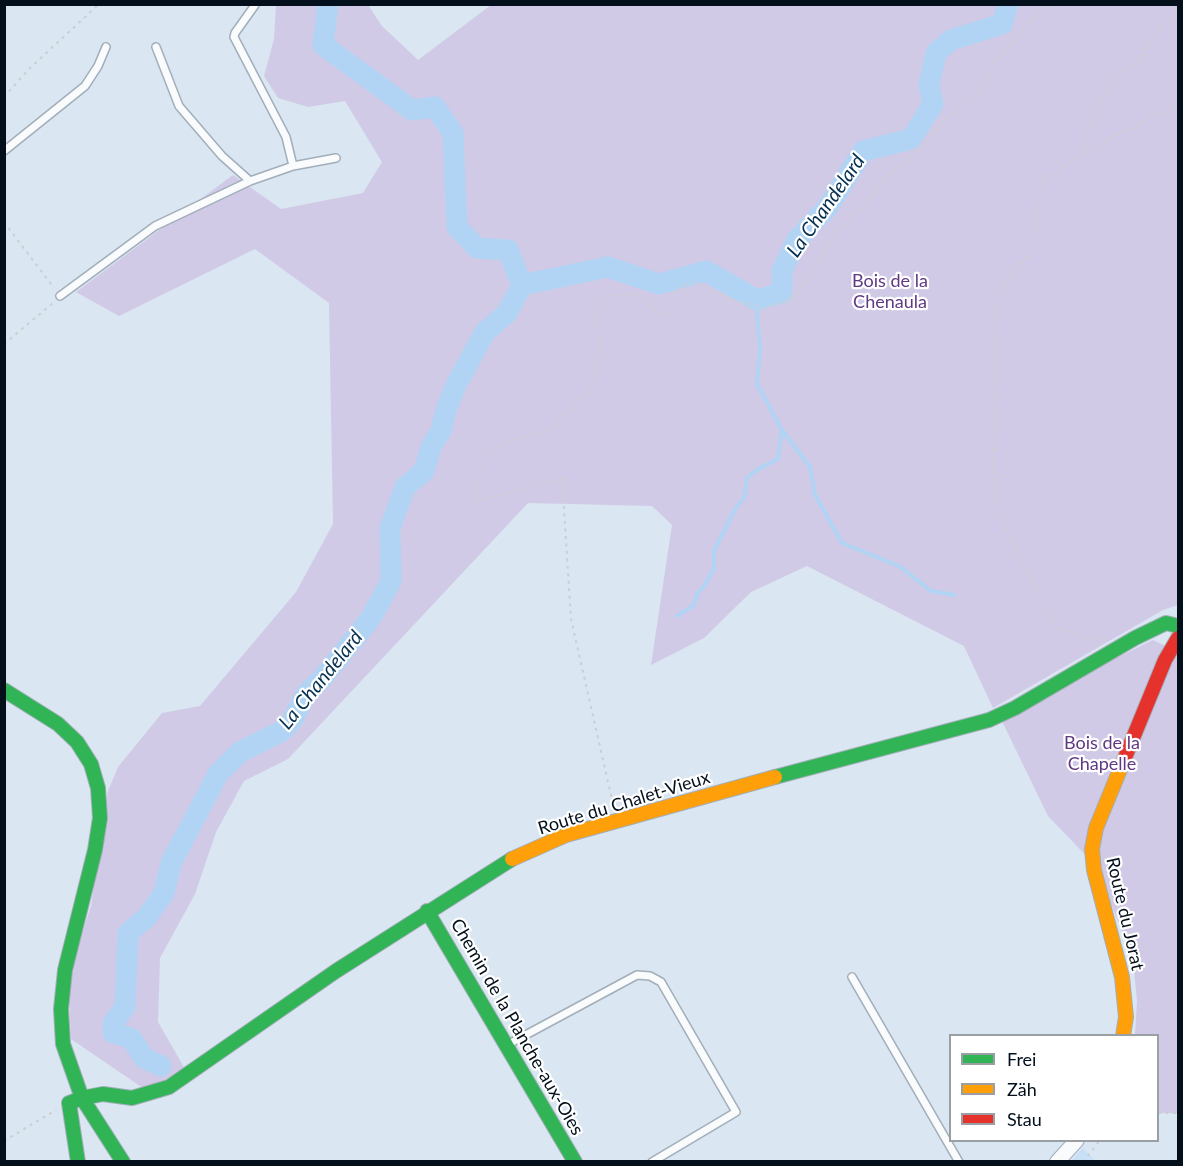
<!DOCTYPE html>
<html>
<head>
<meta charset="utf-8">
<style>
	body { margin:0 }
	#map { position:relative; width:1183px; height:1166px; overflow:hidden; background:#dae6f1; font-family:Lato,sans-serif }
	canvas { display:block }
	.frame { position:absolute; inset:0; border:6px solid #030f1b; pointer-events:none }
	.legend { position:absolute; left:949px; top:1034px; width:210px; height:108px; box-sizing:border-box; background:#fff; border:2px solid #9a9fa4; margin:0; padding:8px 10px; list-style:none; font-size:18px; color:#030f1b }
	.legend li { display:flex; align-items:center; gap:12px; height:30px }
	.legend b { width:30px; border:2px solid #9a9fa4 }
</style>
</head>
<body>
<div id="map">
<canvas width="1183" height="1166"></canvas>
<div class="frame"></div>
<ul class="legend">
<li><b style="height:8px;background:#30b455"></b>Frei</li>
<li><b style="height:8px;background:#ff9f0a"></b>Zäh</li>
<li><b style="height:8px;background:#e5322d"></b>Stau</li>
</ul>
</div>
<script>
const ctx = document.querySelector('canvas').getContext('2d');
ctx.lineJoin = 'round';
function paint(path, color) { ctx.fillStyle = color; ctx.fill(path, 'evenodd'); }
const toPath = rows => new Path2D(rows.map(r => 'M' + r).join(''));
function trace(path, color, width, dash) { ctx.strokeStyle = color; ctx.lineWidth = width; ctx.lineCap = dash ? 'butt' : 'round'; ctx.setLineDash(dash || []); ctx.stroke(path); }
function write(font, color, halo, rows, align = 'center') {
  ctx.font = font + ' Lato,sans-serif'; ctx.lineWidth = 4.5; ctx.setLineDash([]); ctx.textBaseline = 'middle'; ctx.strokeStyle = halo; ctx.fillStyle = color; for (const [text, x, y, turn = 0] of rows) {
    ctx.save(); ctx.translate(x, y); ctx.rotate((+turn || 0) * Math.PI / 180); ctx.textAlign = isNaN(turn) ? turn : align; if (halo) ctx.strokeText(text, 0, 0); ctx.fillText(text, 0, 0); ctx.restore();
  }
}
paint(toPath([
	[1083,1148,1095,1161,1071,1161]
]), '#c8e0f7');
paint(toPath([
	[276,5,368,5,382,26,418,60,491,5,1178,5,1178,605,1163,610,993,708,964,646,807,566,751,592,704,638,651,665,672,525,652,506,528,503,288,759,244,781,216,832,195,894,160,958,158,1022,185,1069,146,1090,71,1039,68,978,91,906,108,791,118,767,162,713,200,706,296,592,333,524,329,303,255,249,119,316,76,292,233,175,281,209,363,193,382,162,345,101,308,107,278,98,264,76,274,39],
	[1153,640,1178,652,1178,1113,1158,1113,1158,1036,1135,1035,1137,1001,1133,959,1096,866,1048,816,999,715]
]), '#d0cae7');
trace(toPath([
	[757,301,757,300],
	[757,312,760,350,757,384,782,430,810,467,815,495,842,543,899,566,931,591,955,595],
	[677,616,694,605,697,594,704,586,714,569,714,551,735,509,744,498,747,478,757,470,778,459,782,430]
]), '#b1d4f4', 4);
trace(toPath([
	[328,4,323,45,412,110,435,107,453,133,457,227,477,248,508,250,522,285,608,267,659,284,706,271,757,300,782,293,782,271,796,241,828,207,863,151,911,139,933,104,929,85,936,53,951,40,1002,24,1008,4],
	[161,1066,144,1058,131,1038,113,1033,113,1023,125,1007,128,933,147,917,164,893,171,863,218,774,240,752,282,731,292,721,306,694,321,680,371,618,391,581,390,528,405,487,424,471,431,447,441,431,446,410,456,385,485,332,507,313,522,285]
]), '#b1d4f4', 21);
const lane = toPath([
	[255,5,235,33,234,37,286,137,293,166],
	[156,47,179,106,222,156,250,181],
	[4,151,85,86,98,66,106,47],
	[60,296,155,226,250,181,293,166,336,158],
	[852,977,959,1162],
	[507,1045,637,975,650,976,661,982,736,1112,652,1162]
]);
const street = toPath([
	[1057,1162,1077,1140]
]);
const fast = toPath([
	[4,690,58,724,77,742,91,764,98,788,100,818,95,850,65,970,61,1009,63,1044,82,1098,123,1162],
	[775,777,989,720,1015,708,1135,638,1166,623,1178,626],
	[427,911,575,1162],
	[78,1162,69,1103,82,1098,103,1094,132,1098,169,1087,336,971,512,859]
]);
const slow = toPath([
	[512,859,566,835,775,777],
	[1123,1036,1126,1017,1122,977,1094,870,1092,849,1096,828,1126,755]
]);
const jam = toPath([
	[1126,755,1165,660,1178,638]
]);
trace(lane, '#a2aeb9', 10);
trace(street, '#a2aeb9', 16);
trace(fast, '#a2aeb9', 16);
trace(slow, '#a2aeb9', 16);
trace(jam, '#a2aeb9', 16);
trace(toPath([
	[4,97,28,70,99,4],
	[1083,153,1161,113,1178,107],
	[4,222,54,288],
	[4,344,53,303],
	[1105,638,1081,638,1059,627,1047,611,1017,552,995,502,993,455,995,306,1010,277,1032,251,1038,222,1041,182,1083,153,1088,128,1109,84,1140,59,1166,20,1178,14],
	[613,804,571,619,562,478,473,502,487,449,552,428,591,388,602,342,592,321,604,296,638,294,658,314,671,313,673,294,682,286,696,282,727,298,764,308,783,302,797,295,832,237,868,201,885,178,913,156,941,124,982,89,997,59,1009,51,1020,33,1044,4],
	[1158,1113,1178,1113],
	[4,1141,56,1110],
	[1083,1162,1100,1140]
]), '#cccfd2', 2, [3, 4.5]);
trace(lane, '#f9fbfd', 7);
trace(street, '#f9fbfd', 14);
trace(fast, '#30b455', 14);
trace(slow, '#ff9f0a', 14);
trace(jam, '#e5322d', 14);
write('18px', '#603883', '#fff', [
	["Bois de la",890,281],
	["Chenaula",890,302],
	["Bois de la",1102,743],
	["Chapelle",1102,764]
]);
write('18px', '#030f1b', '#fff', [
	["Route du Chalet-Vieux",624,803,-17],
	["Route du Jorat",1125,914,77],
	["Chemin de la Planche-aux-Oies",517,1027,60]
]);
write('italic 20px', '#053152', '#fff', [
	["La Chandelard",826,206,-55],
	["La Chandelard",321,680,-51]
]);
</script>
</body>
</html>
